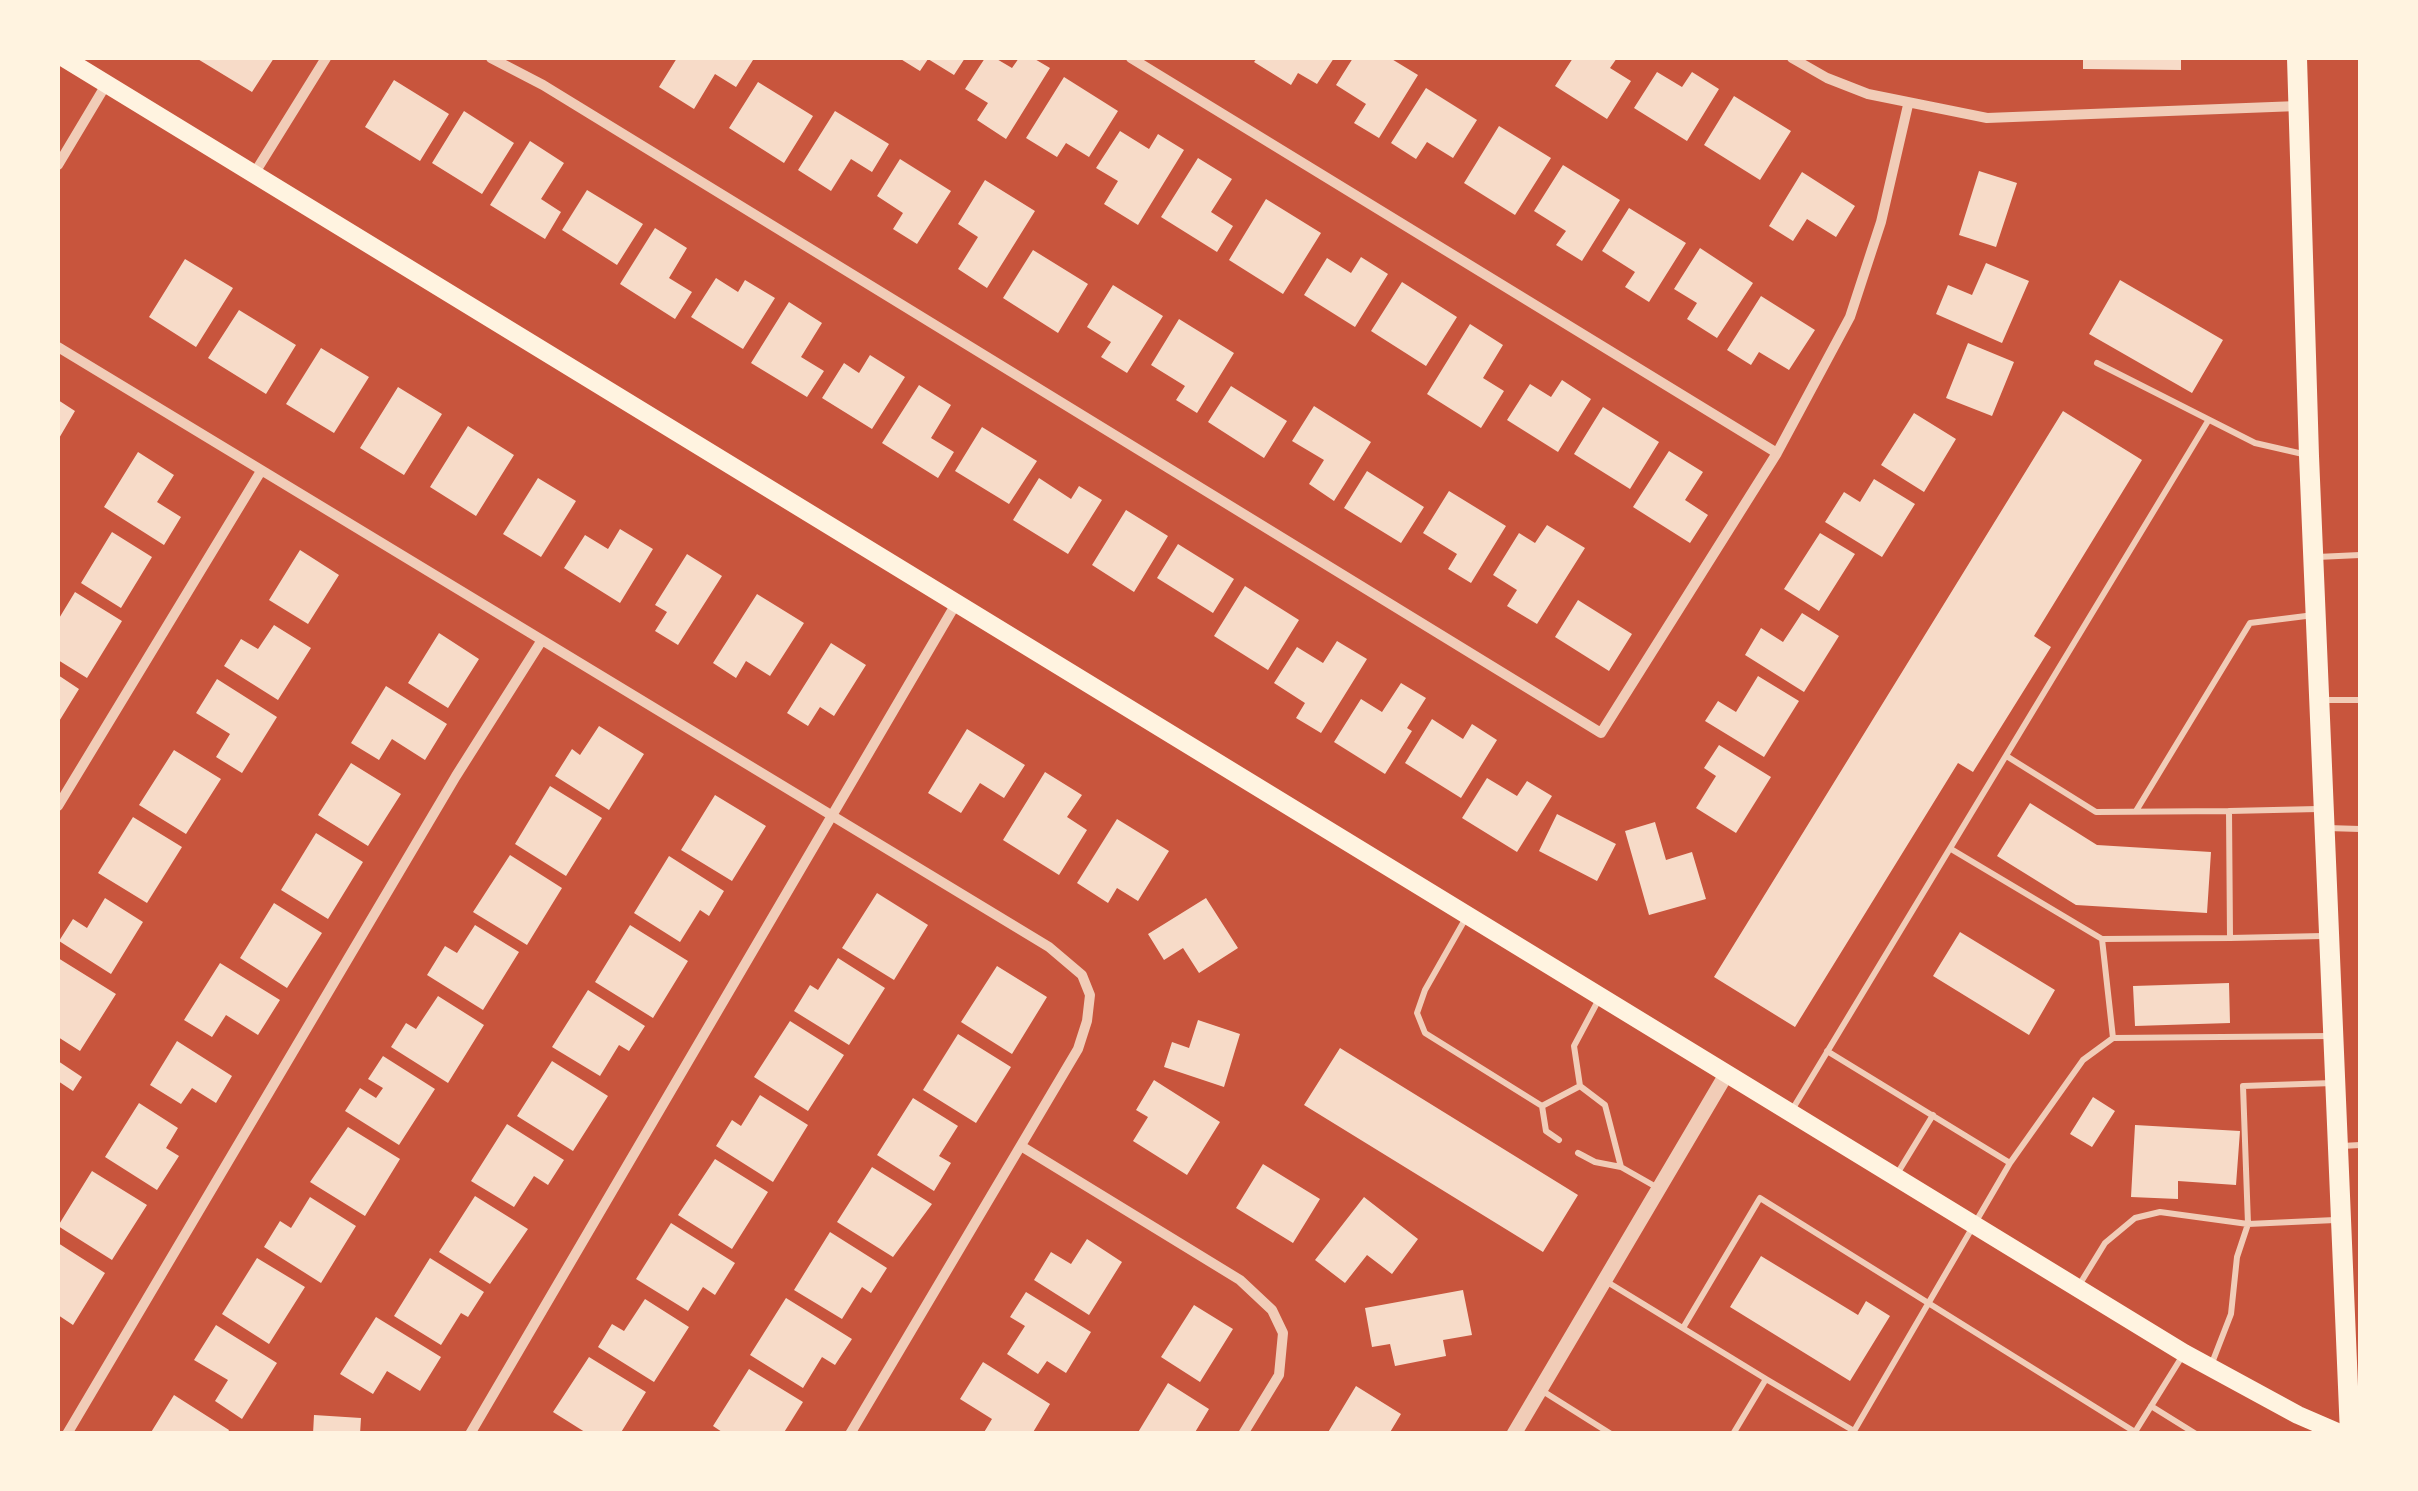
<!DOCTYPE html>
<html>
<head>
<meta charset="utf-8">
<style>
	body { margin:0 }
	#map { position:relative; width:2418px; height:1491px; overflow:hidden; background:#c8553d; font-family:Quicksand,sans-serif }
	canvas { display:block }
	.frame { position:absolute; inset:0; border:60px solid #fff3e0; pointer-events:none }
</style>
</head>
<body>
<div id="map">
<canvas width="2418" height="1491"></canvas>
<div class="frame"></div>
</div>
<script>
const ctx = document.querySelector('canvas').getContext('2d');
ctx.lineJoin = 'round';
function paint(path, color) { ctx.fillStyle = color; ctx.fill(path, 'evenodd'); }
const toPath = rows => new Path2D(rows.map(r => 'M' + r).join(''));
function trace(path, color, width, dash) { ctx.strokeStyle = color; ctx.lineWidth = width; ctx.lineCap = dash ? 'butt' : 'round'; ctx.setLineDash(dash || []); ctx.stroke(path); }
paint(toPath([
	[196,58,274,58,252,92],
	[677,58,748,58,753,60,736,87,715,74,694,109,659,87],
	[899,58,965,58,954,75,928,59,920,71],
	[985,58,995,58,1012,68,1019,58,1033,58,1050,68,1006,139,977,120,988,103,965,89],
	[1257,58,1334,58,1317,84,1298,73,1291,85,1254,62],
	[1353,58,1390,58,1418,75,1379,138,1354,123,1366,104,1336,85],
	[1573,58,1617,58,1610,68,1631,81,1607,119,1555,86],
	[2083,58,2181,58,2181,70,2083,69],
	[1657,72,1682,87,1692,72,1719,89,1687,141,1634,108],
	[1064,77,1118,111,1089,157,1066,143,1057,157,1026,138],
	[394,80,449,114,420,161,365,127],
	[758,82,813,116,784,163,729,128],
	[1426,88,1477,120,1453,158,1427,142,1416,159,1391,143],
	[1734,96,1791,131,1760,180,1704,145],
	[464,111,514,143,482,194,432,163],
	[835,111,889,144,872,172,851,159,831,191,798,170],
	[1499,126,1551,158,1515,215,1464,183],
	[1120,131,1149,149,1158,134,1184,150,1138,225,1104,204,1118,181,1096,168],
	[530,141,564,163,541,199,561,212,545,239,490,205],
	[1198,158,1232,179,1211,212,1233,226,1217,252,1161,217],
	[900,159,951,191,917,244,893,229,903,213,877,196],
	[1563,165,1620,200,1582,261,1556,245,1566,231,1534,211],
	[1979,171,2017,183,1996,247,1959,235],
	[1802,172,1855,206,1836,237,1807,219,1793,241,1769,226],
	[985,180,1035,211,987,288,958,269,978,237,958,224],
	[587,190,643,224,617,265,562,230],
	[1266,199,1321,233,1283,294,1229,260],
	[1629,208,1686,243,1649,302,1625,287,1635,272,1602,251],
	[655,228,687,248,669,278,692,292,675,319,620,284],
	[1700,248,1753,283,1717,338,1687,319,1697,303,1674,289],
	[1033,250,1088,284,1058,333,1003,298],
	[1361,257,1388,274,1355,327,1304,295,1327,258,1351,273],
	[185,259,233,288,196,347,149,317],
	[1986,263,2029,281,2002,343,1936,314,1948,285,1972,295],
	[716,278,738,292,745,280,775,298,743,349,691,317],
	[2120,280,2223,340,2192,393,2089,334],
	[1402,282,1457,317,1426,366,1371,331],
	[1113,285,1163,316,1127,373,1101,357,1111,342,1087,327],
	[1761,296,1815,330,1789,370,1759,352,1751,365,1727,350],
	[789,302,822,323,801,357,824,371,807,397,751,363],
	[239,310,296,345,266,394,208,358],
	[1179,319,1234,353,1197,413,1176,400,1185,386,1151,365],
	[1470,324,1503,345,1483,378,1504,391,1481,428,1427,394],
	[1968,343,2014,362,1992,416,1946,398],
	[321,348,369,377,334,433,286,404],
	[870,355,905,377,872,429,822,398,844,363,859,373],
	[1562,380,1591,399,1558,452,1507,420,1530,384,1551,397],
	[919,385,951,405,931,438,954,452,938,478,882,443],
	[1231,386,1287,421,1264,458,1208,422],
	[398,387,442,414,404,475,360,448],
	[58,400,75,411,58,440],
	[1314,406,1371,442,1334,501,1309,484,1324,460,1292,441],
	[1603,407,1659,442,1630,489,1574,454],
	[2063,411,2142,460,2034,636,2051,647,1973,772,1958,763,1795,1027,1714,977],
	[1914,413,1956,439,1924,492,1881,465],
	[468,426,514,455,476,516,430,487],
	[982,427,1037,461,1009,504,955,471],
	[1669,451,1703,472,1685,500,1708,515,1690,543,1633,507],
	[138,452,174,475,157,502,181,517,164,545,104,507],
	[1367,471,1424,507,1401,543,1344,508],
	[538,478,576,501,541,557,503,534],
	[1039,478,1071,499,1079,486,1102,500,1068,554,1013,520],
	[1874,479,1915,504,1882,557,1825,522,1844,492,1860,502],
	[1449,491,1506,526,1471,583,1448,569,1457,554,1423,533],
	[1126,510,1168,536,1134,592,1092,565],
	[1547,525,1585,548,1537,624,1507,606,1517,590,1493,575,1519,533,1535,543],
	[620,529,653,549,620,603,564,568,585,535,608,549],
	[112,532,152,557,121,608,81,583],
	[1820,533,1855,554,1819,611,1784,589],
	[1178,544,1234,579,1213,613,1157,578],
	[300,550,339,575,308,624,269,600],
	[687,554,722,576,678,645,655,631,667,612,655,605],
	[1245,586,1299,620,1268,670,1214,636],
	[75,592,122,621,87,678,58,660,58,620],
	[757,594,804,623,770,676,746,661,736,678,713,663],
	[1578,600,1632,634,1609,671,1555,637],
	[1802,613,1839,636,1804,692,1745,655,1761,628,1783,642],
	[274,625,311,648,278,700,224,666,241,639,258,649],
	[439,633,479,659,448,708,408,683],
	[1337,641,1367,659,1321,733,1296,718,1305,703,1274,683,1297,647,1323,663],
	[831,643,866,665,834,716,820,707,808,726,787,713],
	[58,675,79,689,58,723],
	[1758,676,1799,701,1764,757,1705,721,1718,701,1736,712],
	[217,679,277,717,242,773,216,757,230,734,196,713],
	[1401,683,1426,698,1407,728,1412,731,1385,774,1334,742,1361,699,1382,712],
	[386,686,447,724,425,760,392,739,379,760,351,743],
	[1432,719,1463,739,1472,724,1497,740,1461,798,1405,763],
	[599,726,644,754,609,810,555,776,572,749,580,755],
	[967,729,1025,765,1004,798,980,783,961,813,928,793],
	[1719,745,1771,777,1736,833,1696,808,1716,776,1704,768],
	[174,750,221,779,186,834,139,805],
	[351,763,401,794,368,846,318,815],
	[1045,772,1082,795,1067,817,1087,830,1059,875,1003,840],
	[1487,778,1517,796,1527,781,1552,796,1517,852,1462,818],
	[550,786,602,818,566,876,515,844],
	[715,795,766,826,732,881,681,850],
	[2030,803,2097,845,2211,852,2207,913,2076,905,1997,856],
	[1557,814,1616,844,1597,881,1539,851],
	[133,817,182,847,147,903,98,873],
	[1117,819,1169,851,1138,901,1117,888,1108,903,1077,883],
	[1655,822,1666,860,1692,852,1706,899,1649,915,1625,831],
	[316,833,363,862,328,919,281,890],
	[510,855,562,888,527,945,473,912],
	[669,856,724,891,709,916,700,910,680,942,634,913],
	[877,893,928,925,894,980,842,948],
	[105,898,143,922,111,974,59,941,73,919,87,928],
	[1206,898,1238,948,1199,973,1183,948,1164,960,1148,934],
	[274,903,322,933,287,988,240,958],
	[475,925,519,952,483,1010,427,975,445,946,457,953],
	[630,925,688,961,653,1018,595,982],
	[1960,932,2055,990,2029,1035,1933,976],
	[58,958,116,994,80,1051,58,1037],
	[838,958,885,988,849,1045,794,1011,810,985,818,990],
	[220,963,280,1000,258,1035,226,1015,212,1037,184,1020],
	[997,966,1047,997,1012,1054,961,1022],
	[2229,983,2230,1023,2135,1026,2133,986],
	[588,990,645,1026,629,1051,619,1045,600,1076,552,1047],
	[438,996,484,1025,448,1083,391,1047,406,1023,416,1029],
	[1198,1020,1240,1034,1224,1087,1164,1067,1172,1042,1189,1048],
	[790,1021,844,1055,808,1111,754,1077],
	[958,1034,1011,1067,976,1123,923,1090],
	[177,1041,232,1076,216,1103,192,1088,181,1104,150,1085],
	[1340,1048,1578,1195,1543,1252,1304,1105],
	[383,1056,435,1089,399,1145,345,1111,360,1088,376,1098,383,1088,368,1079],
	[58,1061,82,1077,73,1091,58,1081],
	[552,1061,608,1096,573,1151,517,1116],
	[1154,1080,1220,1122,1187,1175,1133,1141,1148,1117,1136,1110],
	[760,1095,808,1125,773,1182,716,1146,732,1120,741,1126],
	[2093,1097,2115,1111,2092,1147,2070,1134],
	[913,1098,958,1126,939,1156,951,1163,934,1191,877,1155],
	[139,1103,178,1128,166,1148,179,1156,157,1190,105,1157],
	[507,1124,564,1160,548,1185,534,1176,514,1207,471,1181],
	[2135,1125,2240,1131,2236,1185,2178,1181,2178,1199,2131,1197],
	[348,1127,400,1159,365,1216,310,1182],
	[715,1159,768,1192,732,1249,678,1215],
	[1263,1164,1320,1199,1293,1243,1236,1208],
	[872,1167,932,1204,893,1257,837,1222],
	[92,1171,147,1205,112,1260,58,1226],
	[475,1196,528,1229,490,1284,439,1252],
	[310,1197,356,1226,321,1283,264,1247,280,1221,291,1228],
	[1364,1197,1418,1239,1392,1274,1367,1255,1345,1283,1315,1260],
	[671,1223,735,1263,715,1295,703,1287,688,1311,636,1279],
	[830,1232,887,1268,871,1293,862,1287,842,1319,794,1290],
	[1087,1239,1122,1262,1089,1315,1034,1280,1051,1252,1071,1264],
	[58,1243,105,1273,73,1325,58,1315],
	[1761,1256,1858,1315,1866,1301,1890,1316,1850,1381,1730,1307],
	[257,1258,305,1287,269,1344,222,1314],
	[430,1258,484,1292,468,1317,461,1313,441,1345,394,1316],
	[1463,1290,1472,1335,1443,1340,1446,1356,1395,1366,1390,1344,1372,1347,1365,1308],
	[1026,1292,1091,1332,1066,1373,1047,1361,1038,1374,1007,1354,1025,1326,1010,1317],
	[786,1298,852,1339,835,1365,822,1357,803,1388,750,1355],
	[645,1299,689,1327,654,1382,598,1347,612,1324,624,1331],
	[1194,1305,1233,1329,1200,1382,1161,1357],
	[376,1317,441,1357,420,1391,387,1371,373,1394,340,1374],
	[216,1325,277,1363,242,1419,215,1401,228,1380,194,1360],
	[589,1357,646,1392,620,1434,588,1434,553,1412],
	[983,1362,1050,1404,1032,1434,983,1434,992,1419,960,1399],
	[749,1369,803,1402,783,1434,725,1434,713,1426],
	[1168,1383,1209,1409,1194,1434,1137,1434],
	[1356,1386,1401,1414,1389,1434,1327,1434],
	[174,1395,229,1430,227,1434,150,1434],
	[314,1415,361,1418,360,1434,313,1434]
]), '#f7dbc8');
trace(toPath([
	[2097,363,2255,443,2303,454],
	[2317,557,2360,555],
	[2321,700,2360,700],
	[2008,757,2096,812,2229,811,2230,938,2102,939,2113,1038],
	[2136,811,2250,623,2314,615],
	[2229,811,2318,809],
	[2327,828,2360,829],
	[1951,849,2102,939],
	[1467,916,1425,990,1417,1013,1425,1033,1542,1106],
	[2230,938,2323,936],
	[1827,1051,2010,1163],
	[1580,1086,1574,1046,1599,999],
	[1792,1110,2208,421],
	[1559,1140,1546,1131,1542,1106,1580,1086,1605,1105,1621,1167,1595,1162,1578,1153],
	[2342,1146,2360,1145],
	[1621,1167,1658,1188],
	[1897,1174,1933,1115],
	[1604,1280,1766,1379,1733,1434],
	[2078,1287,2105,1243,2135,1218,2160,1212,2248,1224,2243,1086,2333,1083],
	[1683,1328,1760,1198,2135,1432,2183,1355],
	[2212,1363,2231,1314,2237,1257,2248,1224,2335,1220],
	[1766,1379,1854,1431,2010,1163,2083,1060,2113,1038,2331,1036],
	[1541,1390,1611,1434],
	[2151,1406,2196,1434]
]), '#f1ccb7', 6);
trace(toPath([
	[491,58,543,85,1601,733,1777,453,1850,317,1881,222,1908,105],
	[1131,58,1777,453],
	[1792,58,1827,78,1868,94,1987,118,2298,106],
	[58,165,107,83],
	[254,174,326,58],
	[58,347,1049,947,1082,975,1090,995,1087,1021,1078,1049,850,1434],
	[58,806,261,471],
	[1021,1146,1240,1280,1272,1310,1283,1333,1279,1375,1243,1434],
	[67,1434,456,776,542,640],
	[470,1434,957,602]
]), '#f1ccb7', 10);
trace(toPath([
	[1514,1434,1727,1073]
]), '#f1ccb7', 15);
trace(toPath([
	[64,58,2184,1353,2298,1415,2342,1434]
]), '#fff3e0', 18);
trace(toPath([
	[2297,58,2309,456,2350,1434]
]), '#fff3e0', 20);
</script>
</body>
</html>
